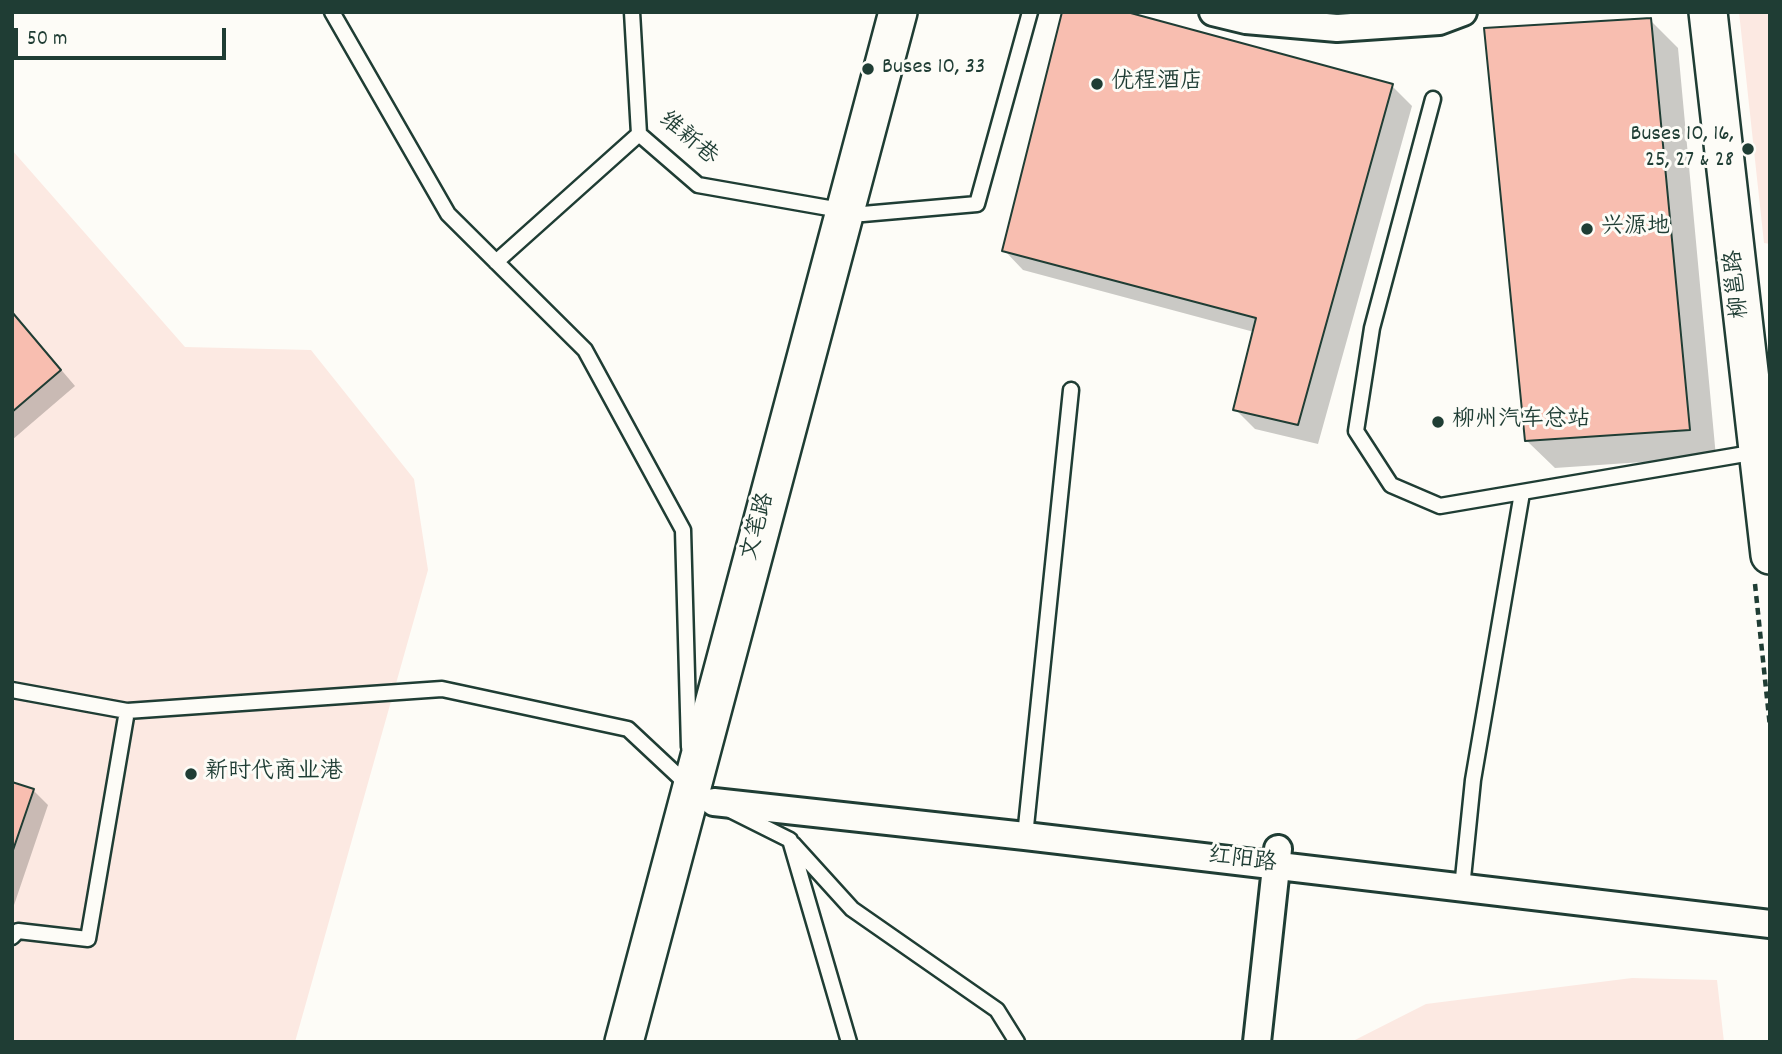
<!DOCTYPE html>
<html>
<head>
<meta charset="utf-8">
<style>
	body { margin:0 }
	#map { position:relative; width:1782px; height:1054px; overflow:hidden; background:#fdfcf7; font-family:Dekko,sans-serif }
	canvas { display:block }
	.frame { position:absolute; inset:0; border:14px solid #1f3d34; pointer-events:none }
	.scale { position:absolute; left:14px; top:28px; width:212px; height:32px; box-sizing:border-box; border:4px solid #1f3d34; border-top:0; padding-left:9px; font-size:21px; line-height:24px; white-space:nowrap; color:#1f3d34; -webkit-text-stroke:5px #fdfcf7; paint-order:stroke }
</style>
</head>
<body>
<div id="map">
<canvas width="1782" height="1054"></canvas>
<div class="frame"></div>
<div class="scale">50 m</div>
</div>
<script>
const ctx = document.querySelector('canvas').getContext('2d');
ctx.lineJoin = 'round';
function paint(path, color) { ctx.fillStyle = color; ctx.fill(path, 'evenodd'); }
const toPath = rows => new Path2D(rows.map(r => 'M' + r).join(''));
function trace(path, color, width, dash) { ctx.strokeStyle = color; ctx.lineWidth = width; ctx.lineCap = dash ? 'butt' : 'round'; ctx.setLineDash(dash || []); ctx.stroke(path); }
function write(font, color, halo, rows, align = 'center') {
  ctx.font = font + ' Dekko,"LXGW WenKai TC",sans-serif'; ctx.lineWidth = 6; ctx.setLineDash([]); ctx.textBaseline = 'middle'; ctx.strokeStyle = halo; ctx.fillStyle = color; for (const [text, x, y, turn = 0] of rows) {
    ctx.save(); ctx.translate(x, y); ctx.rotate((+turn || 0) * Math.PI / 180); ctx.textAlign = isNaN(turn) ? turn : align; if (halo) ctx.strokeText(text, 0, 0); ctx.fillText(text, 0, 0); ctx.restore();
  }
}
paint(toPath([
	[1739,12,1770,12,1770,244,1764,243],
	[12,150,185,347,311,350,414,479,428,570,295,1042,12,1042],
	[1632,978,1717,980,1724,1042,1351,1042,1426,1004]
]), '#fce9e2');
paint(toPath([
	[1650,20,1678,48,1716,457,1555,468,1527,441],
	[1392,86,1412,106,1318,444,1255,429,1235,409,1254,332,1023,270,1004,250],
	[12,312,75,386,12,440],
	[12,784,33,790,48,805,12,911]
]), '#0003');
const building = toPath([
	[1062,12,1127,12,1393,84,1298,425,1233,410,1256,318,1002,251,1062,12],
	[1651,18,1690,430,1525,441,1484,28,1651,18],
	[12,312,61,370,12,412,12,312],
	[12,782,34,789,12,853,12,782]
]);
paint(building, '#f8beb0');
trace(building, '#1f3d34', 2);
const lane = toPath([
	[332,12,448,214,585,350,683,530,689,747],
	[632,12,639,134,698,185,863,214,977,204,1030,12],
	[1433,99,1372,328,1356,431,1391,485,1440,506,1757,452],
	[496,262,639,134],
	[12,690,127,711,88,939,18,931,12,937],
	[127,711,442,689,628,729,690,787],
	[732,811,790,840,849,1042],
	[1025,836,1071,390],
	[793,844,852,909,997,1010,1017,1042],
	[1462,888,1473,780,1522,493]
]);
const street = toPath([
	[1213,12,1246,20,1337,28,1439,21,1463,12],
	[714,802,1025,836,1770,924],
	[1257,1042,1278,849]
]);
const secondary = toPath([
	[1708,12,1770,555],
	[624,1042,898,12]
]);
trace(lane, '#1f3d34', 19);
trace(street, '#1f3d34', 32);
trace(secondary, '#1f3d34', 42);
trace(toPath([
	[1755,584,1770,727]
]), '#1f3d34', 4.5, [7, 5]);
trace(lane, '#fdfcf7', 14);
trace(street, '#fdfcf7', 26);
trace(secondary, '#fdfcf7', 37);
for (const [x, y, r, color] of [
	[868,69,7,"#1f3d34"],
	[1097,84,7,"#1f3d34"],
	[1748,149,7,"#1f3d34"],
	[1587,229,7,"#1f3d34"],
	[1438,422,7,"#1f3d34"],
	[191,774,7,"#1f3d34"]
]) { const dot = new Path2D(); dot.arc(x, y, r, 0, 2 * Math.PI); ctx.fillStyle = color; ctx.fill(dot); trace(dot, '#fdfcf7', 2.5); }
write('23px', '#1f3d34', '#fdfcf7', [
	["Buses 10, 33",882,69],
	["优程酒店",1111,84],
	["Buses 10, 16,",1734,136,"right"],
	["25, 27 & 28",1734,162,"right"],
	["兴源地",1601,229],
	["柳州汽车总站",1452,422],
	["新时代商业港",205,774]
], 'left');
write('23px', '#1f3d34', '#fdfcf7', [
	["维新巷",687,140,40],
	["柳邕路",1739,284,-96],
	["文笔路",760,527,-75],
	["红阳路",1242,862,7]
]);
</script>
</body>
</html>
